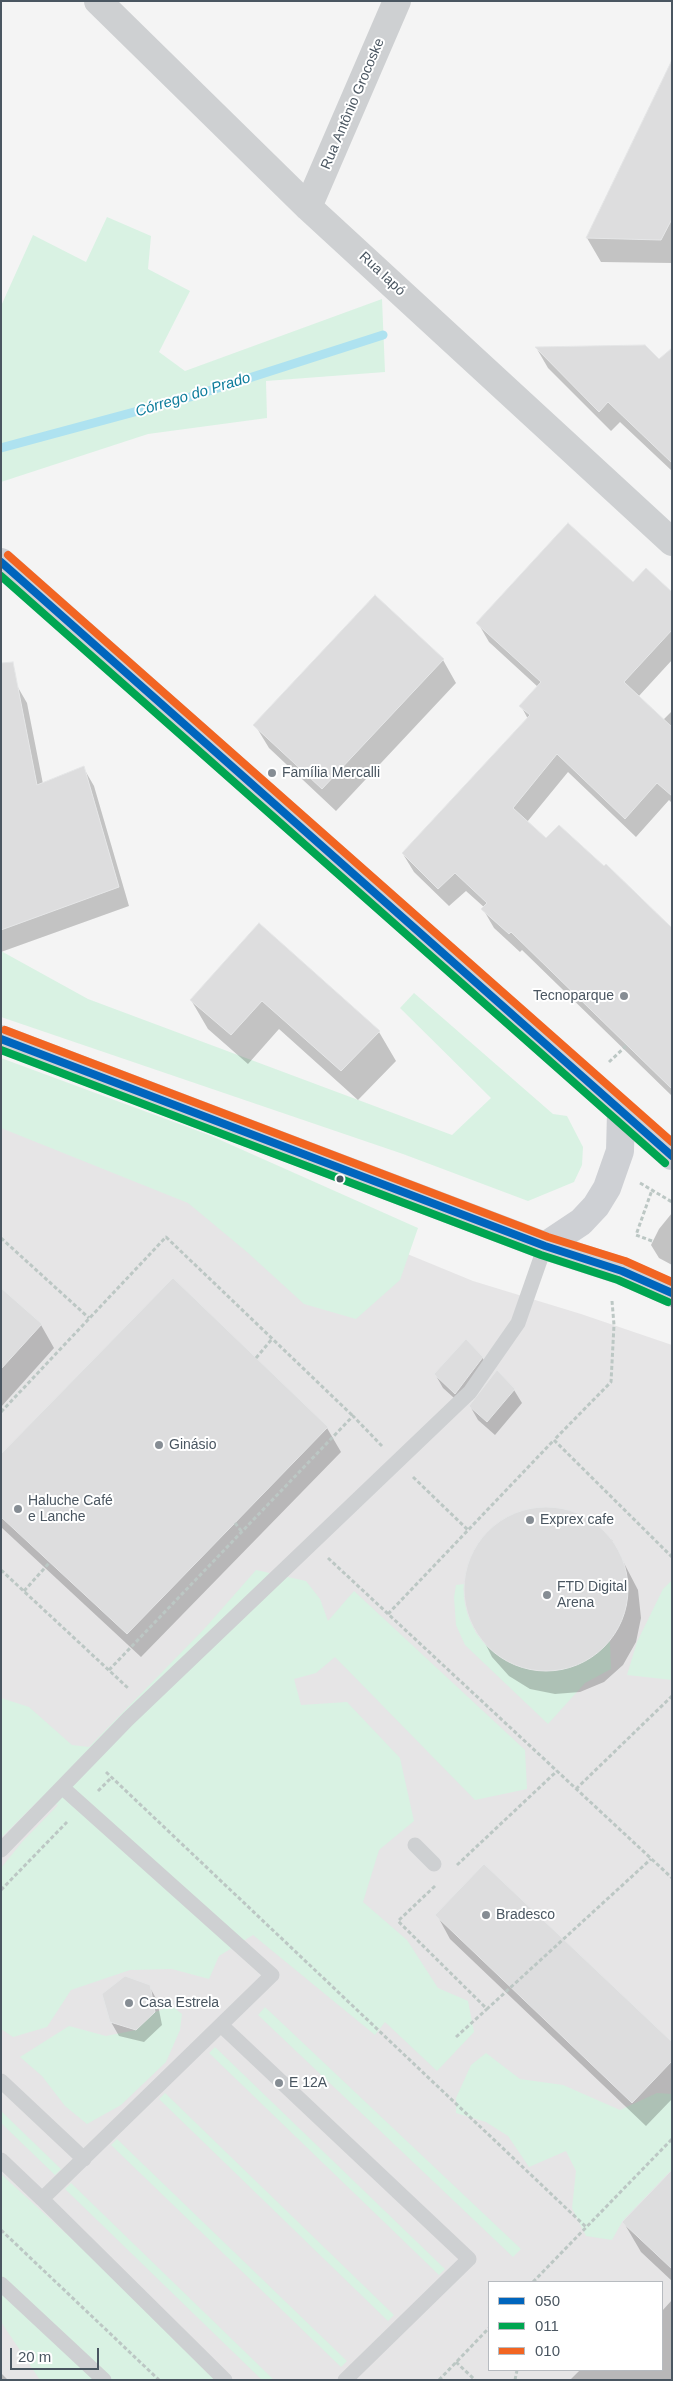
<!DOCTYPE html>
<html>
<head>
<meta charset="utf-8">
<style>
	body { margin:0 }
	#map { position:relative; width:673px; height:2381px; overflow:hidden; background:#f4f4f4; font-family:Helvetica,sans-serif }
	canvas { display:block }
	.frame { position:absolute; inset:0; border:2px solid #4a5661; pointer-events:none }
	.legend { position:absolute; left:488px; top:2281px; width:175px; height:90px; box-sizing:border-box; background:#fff; border:1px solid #b7bbc0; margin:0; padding:6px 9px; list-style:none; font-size:15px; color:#4a5661 }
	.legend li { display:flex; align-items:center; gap:10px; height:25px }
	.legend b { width:25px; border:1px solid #b7bbc0 }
	.scale { position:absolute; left:10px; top:2348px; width:89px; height:22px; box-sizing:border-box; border:2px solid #4a5661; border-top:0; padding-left:6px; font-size:15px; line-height:18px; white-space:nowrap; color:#4a5661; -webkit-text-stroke:4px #fff; paint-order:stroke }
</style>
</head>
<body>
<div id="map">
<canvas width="673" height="2381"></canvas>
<div class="frame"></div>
<ul class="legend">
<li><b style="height:6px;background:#0065bd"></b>050</li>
<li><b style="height:6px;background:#00a651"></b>011</li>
<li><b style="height:6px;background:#f26522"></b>010</li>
</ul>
<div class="scale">20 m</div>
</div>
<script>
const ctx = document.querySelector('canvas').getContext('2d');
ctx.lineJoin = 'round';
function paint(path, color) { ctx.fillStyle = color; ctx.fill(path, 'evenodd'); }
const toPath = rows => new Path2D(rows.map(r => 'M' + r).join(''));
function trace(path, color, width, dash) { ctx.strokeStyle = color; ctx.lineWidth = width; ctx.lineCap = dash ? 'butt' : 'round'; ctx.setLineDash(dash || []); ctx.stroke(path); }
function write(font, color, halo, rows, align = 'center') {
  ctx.font = font + ' Helvetica,sans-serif'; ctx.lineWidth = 4; ctx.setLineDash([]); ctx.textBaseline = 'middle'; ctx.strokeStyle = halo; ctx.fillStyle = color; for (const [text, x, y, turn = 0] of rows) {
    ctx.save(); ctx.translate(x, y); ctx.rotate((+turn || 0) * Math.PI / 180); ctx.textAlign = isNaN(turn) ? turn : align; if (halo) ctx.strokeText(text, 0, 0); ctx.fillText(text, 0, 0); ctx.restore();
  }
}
paint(toPath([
	[1,1087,473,1281,581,1314,672,1345,672,2380,1,2380],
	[489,2282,662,2282,662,2370,489,2370]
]), '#e6e5e6');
paint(toPath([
	[107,217,151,236,148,269,190,291,159,352,185,371,382,299,385,372,266,381,267,418,148,434,1,482,1,306,33,235,86,262],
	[1,951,88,999,452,1135,491,1098,400,1008,414,993,553,1114,567,1116,583,1147,582,1165,574,1182,528,1201,403,1154,1,1017],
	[1,1058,209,1135,418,1228,400,1280,356,1319,304,1304,247,1252,188,1203,1,1128],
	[256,1570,306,1581,320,1599,328,1621,354,1591,525,1750,527,1789,475,1800,335,1657,316,1673,294,1679,301,1705,347,1702,400,1758,414,1821,379,1850,363,1902,407,1940,438,1988,468,2001,474,2032,437,2071,385,2022,375,2035,253,1935,219,1956,209,1979,172,1969,130,1970,71,1990,47,2027,13,2037,1,2029,1,1868,22,1842,58,1805,39,1800,1,1838,1,1698,29,1707,72,1745,89,1747,205,1628],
	[672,1580,672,1680,627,1675,637,1642,663,1589],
	[464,1584,467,1609,476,1633,494,1652,516,1665,541,1671,567,1668,590,1658,610,1641,611,1669,585,1683,548,1724,465,1645,456,1625,454,1598,456,1585],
	[172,2006,182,2014,180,2030,166,2062,121,2105,87,2124,65,2106,42,2076,20,2057,69,2026,106,2036,136,2030,155,2012],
	[265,2007,521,2249,513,2257,258,2015],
	[215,2047,445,2269,439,2275,209,2053],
	[486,2053,520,2079,563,2085,620,2110,657,2093,672,2094,672,2170,622,2222,612,2240,586,2236,572,2208,576,2171,566,2151,529,2167,508,2136,486,2122,456,2113,456,2098,471,2065],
	[165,2093,394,2315,388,2321,159,2099],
	[1,2111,61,2169,55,2175,1,2123],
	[117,2139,347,2361,341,2367,111,2145],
	[1,2174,132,2294,219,2380,40,2380,1,2322],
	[71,2183,274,2380,262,2380,65,2189]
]), '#d9f2e3');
paint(toPath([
	[672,63,672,263,601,262,587,238],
	[537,349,659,360,672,350,672,471,620,422,611,431,548,368],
	[633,584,672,593,672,660,638,697,663,720,672,711,672,803,669,800,636,837,568,772,527,822,546,839,604,868,672,930,672,1096,522,950,520,952,494,928,483,909,485,908,466,891,449,906,414,872,403,854,528,719,521,706,538,687,489,642,478,623],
	[443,660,456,683,336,811,269,748,255,725],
	[16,684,27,703,43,784,83,767,94,786,129,906,1,952,1,690],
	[259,924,379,1032,396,1061,358,1100,279,1029,248,1064,208,1029,191,1000],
	[672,1213,672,1265,659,1258,651,1245,659,1229],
	[173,1279,327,1428,341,1452,141,1657,1,1527,1,1456],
	[1,1289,41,1325,54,1348,1,1407],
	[482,1357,490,1371,463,1406,443,1388,435,1374],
	[497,1372,514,1390,522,1403,495,1435,478,1420,470,1406],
	[538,1508,565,1510,591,1521,612,1540,638,1590,641,1618,636,1642,623,1665,604,1682,580,1692,555,1694,530,1689,509,1676,492,1657,468,1609,465,1584,472,1557,487,1533,510,1516],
	[437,1915,672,2044,672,2099,646,2126,450,1939],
	[149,1986,157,2000,162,2025,144,2042,119,2036,111,2022],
	[672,2171,672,2281,641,2252,624,2223],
	[672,2300,672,2380,570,2380,580,2370,662,2370,662,2311],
	[1,2373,8,2380,1,2380]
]), '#0003');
trace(toPath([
	[1,448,190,397,383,335]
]), '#aee2f0', 9);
const building = toPath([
	[672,60,672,219,661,240,586,238,672,60],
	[645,345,659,359,672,348,672,463,608,402,599,412,535,347,645,345],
	[568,523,633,582,646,568,672,592,672,630,624,682,672,727,672,796,657,783,625,819,557,754,513,808,546,838,559,825,604,866,606,864,672,928,672,1089,511,932,509,934,481,909,487,903,455,873,438,889,402,853,530,715,519,706,541,682,476,623,568,523],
	[375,595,444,659,322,789,253,725,375,595],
	[13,662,37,785,84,766,119,887,1,930,1,663,13,662],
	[259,923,380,1031,341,1071,262,1001,231,1035,190,1000,259,923],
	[173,1278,328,1427,127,1634,1,1517,1,1454,173,1278],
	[1,1288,42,1324,1,1369,1,1288],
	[466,1339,483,1357,455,1394,434,1374,466,1339],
	[497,1370,515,1389,487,1422,469,1406,497,1370],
	'464 1589a82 82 0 1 1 164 0a82 82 0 1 1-164 0Z',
	[484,1864,672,2042,672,2061,632,2103,435,1915,484,1864],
	[125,1976,150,1985,155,2012,136,2030,110,2022,102,1994,125,1976],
	[672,2170,672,2269,622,2222,672,2170]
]);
paint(building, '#ddddde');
trace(building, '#e5e6e7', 1);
trace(toPath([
	[609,1062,627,1045],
	[640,1183,672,1202],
	[1,1238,89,1318],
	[652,1241,636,1235,652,1190],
	[612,1301,614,1325,611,1382,554,1440,672,1557],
	[256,1358,272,1339],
	[1,1412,166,1237,353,1416],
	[413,1477,468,1530],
	[235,1523,242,1532],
	[328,1558,672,1878],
	[1,1570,128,1688],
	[24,1591,50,1562],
	[388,1614,554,1440],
	[109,1670,353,1416,382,1446],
	[106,1772,586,2227],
	[576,1789,672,1696],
	[98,1791,112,1777],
	[457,1865,557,1771],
	[435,1886,398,1921,487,2009,651,1859],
	[1,1890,67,1822],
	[456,2037,487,2009],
	[1,2230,159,2380],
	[533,2282,672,2139],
	[456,2362,475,2380],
	[439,2380,489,2328],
	[515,2380,517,2370]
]), '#bcc7c4', 3, [4, 2.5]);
trace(toPath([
	[63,1788,272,1975,42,2199,225,2380],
	[415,1845,434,1864],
	[1,1850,128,1719,470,1392,518,1323,545,1246],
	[221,2025,469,2259,345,2380],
	[1,2081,84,2159],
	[1,2160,42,2199],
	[1,2284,104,2380]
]), '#ced0d2', 15);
trace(toPath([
	[98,1,308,207,672,542],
	[308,207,397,1]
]), '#ced0d2', 28);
trace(toPath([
	[1,562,672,1156],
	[1,1039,545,1246,622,1271,672,1293],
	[545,1246,581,1222,596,1206,607,1188,620,1151,621,1112]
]), '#ced0d4', 28);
trace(toPath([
	[1,562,672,1156],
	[1,1039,545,1246,622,1271,672,1293]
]), '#0065bd', 8);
trace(toPath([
	[1,576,665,1163],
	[1,1050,541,1255,618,1280,668,1302]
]), '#00a651', 8);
trace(toPath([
	[8,555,672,1142],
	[5,1030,548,1237,625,1261,672,1282]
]), '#f26522', 8);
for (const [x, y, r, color] of [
	[272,773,5,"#868d94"],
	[624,996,5,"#868d94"],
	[340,1179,4.5,"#4a5661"],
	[159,1445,5,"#868d94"],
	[18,1509,5,"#868d94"],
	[530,1520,5,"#868d94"],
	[547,1595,5,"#868d94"],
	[486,1915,5,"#868d94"],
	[129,2003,5,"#868d94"],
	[279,2083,5,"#868d94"]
]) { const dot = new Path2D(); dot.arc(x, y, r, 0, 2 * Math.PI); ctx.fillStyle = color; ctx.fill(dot); trace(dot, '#fff', 2); }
write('14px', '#4a5661', '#fff', [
	["Rua Antônio Grocoske",353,104,-67],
	["Rua Iapó",382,274,43]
]);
write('14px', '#4a5661', '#fff', [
	["Família Mercalli",282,773],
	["Tecnoparque",614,996,"right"],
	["Ginásio",169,1445],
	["Haluche Café",28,1501],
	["e Lanche",28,1517],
	["Exprex cafe",540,1520],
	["FTD Digital",557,1587],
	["Arena",557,1603],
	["Bradesco",496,1915],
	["Casa Estrela",139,2003],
	["E 12A",289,2083]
], 'left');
write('italic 15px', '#0c7c9b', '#fff', [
	["Córrego do Prado",193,395,-17]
]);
</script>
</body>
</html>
